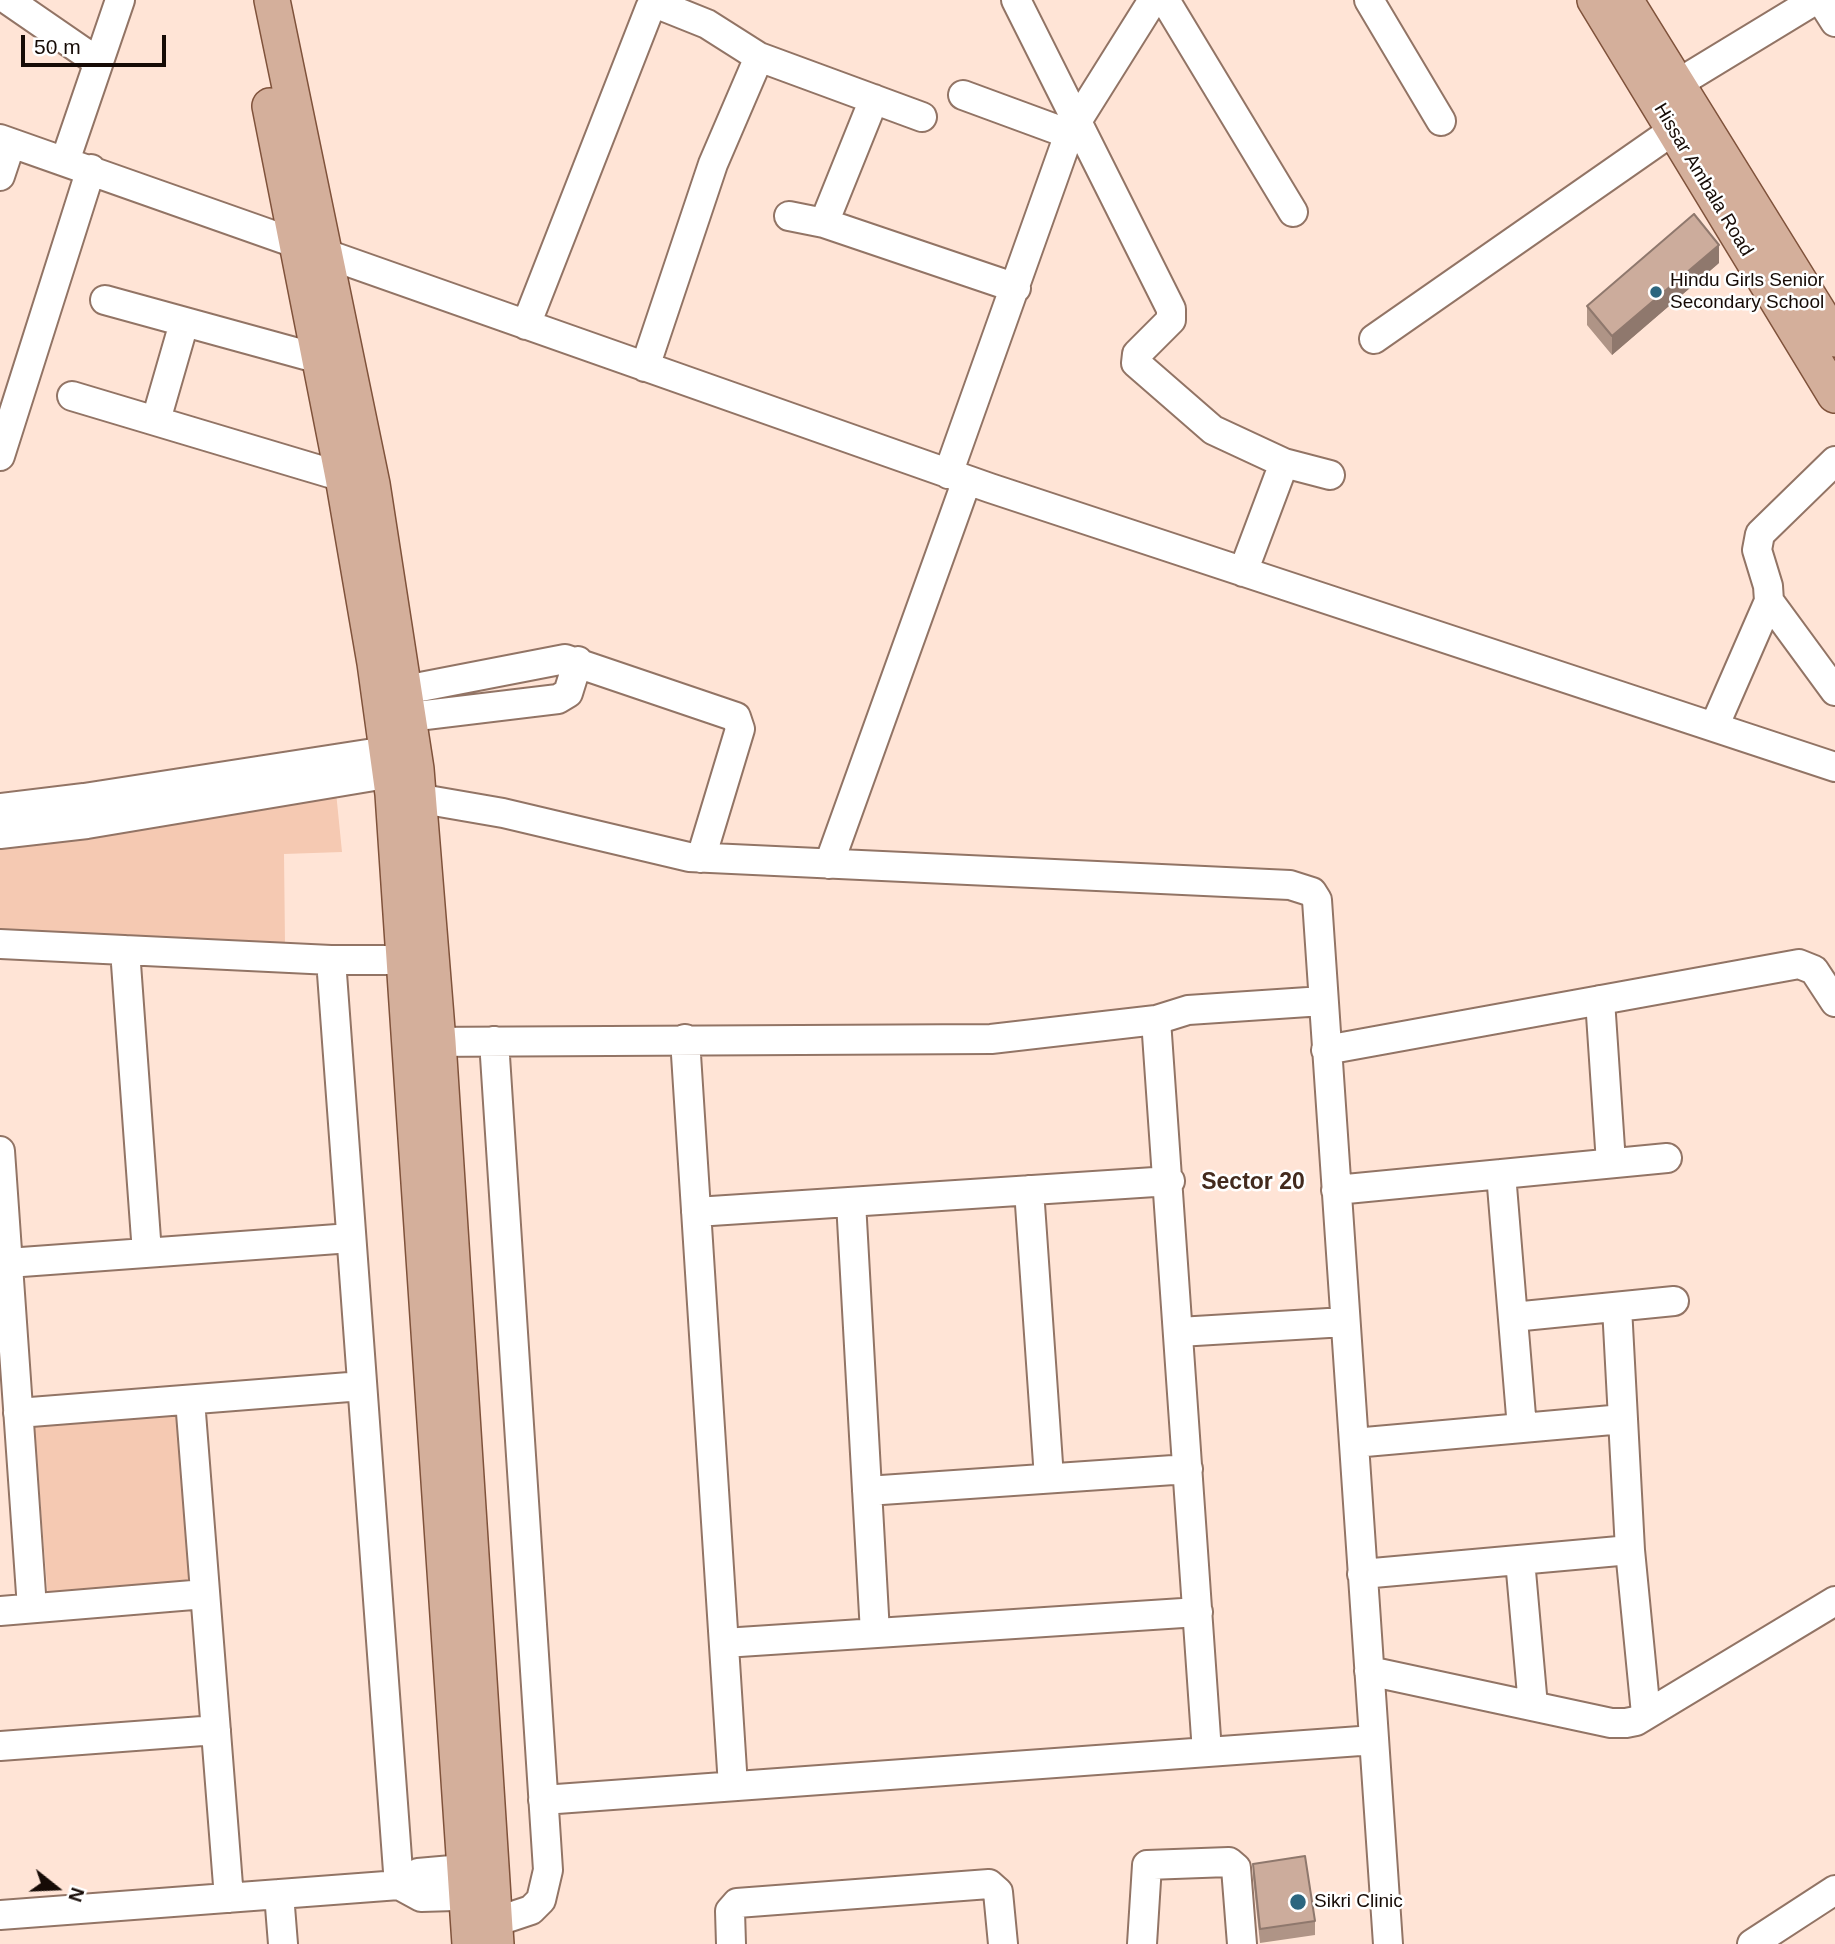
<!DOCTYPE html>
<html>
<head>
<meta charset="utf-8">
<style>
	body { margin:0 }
	#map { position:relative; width:1835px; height:1944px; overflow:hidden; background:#ffe4d6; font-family:Helvetica,sans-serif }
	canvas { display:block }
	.north { position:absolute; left:21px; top:1853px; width:70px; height:70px; -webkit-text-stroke:5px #fff; paint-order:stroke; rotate:108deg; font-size:19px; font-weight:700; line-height:28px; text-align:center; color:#160b06 }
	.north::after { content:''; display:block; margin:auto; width:24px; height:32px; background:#160b06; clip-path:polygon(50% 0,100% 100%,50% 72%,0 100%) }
	.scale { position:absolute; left:21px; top:35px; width:145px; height:32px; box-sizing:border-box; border:4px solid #160b06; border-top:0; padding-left:9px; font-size:21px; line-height:24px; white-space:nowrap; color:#160b06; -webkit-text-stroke:5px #fff; paint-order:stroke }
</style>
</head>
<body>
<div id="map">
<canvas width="1835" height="1944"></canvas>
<div class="north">N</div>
<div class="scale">50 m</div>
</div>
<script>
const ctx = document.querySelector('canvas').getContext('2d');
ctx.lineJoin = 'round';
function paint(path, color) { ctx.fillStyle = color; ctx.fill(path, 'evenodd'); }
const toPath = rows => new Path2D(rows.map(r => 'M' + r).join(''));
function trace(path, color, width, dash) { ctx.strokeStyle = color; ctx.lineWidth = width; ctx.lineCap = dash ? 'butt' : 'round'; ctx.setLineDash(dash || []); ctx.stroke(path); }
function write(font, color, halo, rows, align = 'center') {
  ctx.font = font + ' Helvetica,sans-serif'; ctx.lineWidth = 5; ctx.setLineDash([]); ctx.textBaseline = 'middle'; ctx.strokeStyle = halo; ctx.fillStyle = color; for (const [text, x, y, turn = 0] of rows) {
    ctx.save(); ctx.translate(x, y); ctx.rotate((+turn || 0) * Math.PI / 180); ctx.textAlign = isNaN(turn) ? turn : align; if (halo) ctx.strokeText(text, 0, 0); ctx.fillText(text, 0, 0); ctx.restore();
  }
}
paint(toPath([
	[336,792,342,852,284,854,285,944,0,934,0,840],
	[177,1412,191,1586,48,1598,34,1425]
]), '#f5c9b2');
const minor = toPath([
	[8,0,98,62],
	[1016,0,1171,309,1171,320,1137,354,1136,363,1213,430,1284,463,1330,475],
	[1165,0,1293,212],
	[1369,0,1441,121],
	[1821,0,1835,22],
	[1677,84,1815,0],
	[963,95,1069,134],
	[0,139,990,488,1835,767],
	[65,161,120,0],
	[0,176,11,143],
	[789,216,824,223,1016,288],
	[824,223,874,99],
	[105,300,338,364],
	[526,325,650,8,662,6,707,24,759,57,922,117],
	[1374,339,1691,118],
	[645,367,713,164,759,57],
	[72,396,343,477],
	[156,420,184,323],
	[0,456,91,169],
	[948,474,1069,134,1153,0],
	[1243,572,1284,463],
	[1769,601,1835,691],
	[405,690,565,659,736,717,740,729,701,858],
	[409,717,558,699,568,693,578,661],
	[1714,727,1769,601,1768,586,1757,550,1760,534,1835,461],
	[399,795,503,813,689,857,1290,885,1312,892,1317,900,1388,1944],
	[0,808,84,798,406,748],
	[0,834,87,824,410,770],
	[829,864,967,480],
	[0,944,331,960,424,960],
	[125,950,147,1253],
	[331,960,399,1885],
	[1600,1000,1611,1163],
	[1156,1020,1207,1752],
	[685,1039,733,1786],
	[494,1041,548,1870,541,1900,531,1910,495,1922],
	[418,1042,991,1039,1156,1020,1188,1010,1323,1001],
	[1326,1050,1799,964,1814,970,1835,1002],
	[0,1151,32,1608],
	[1501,1174,1522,1428],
	[1029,1190,1049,1478],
	[1336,1190,1667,1158],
	[851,1202,875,1633],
	[696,1212,1170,1181],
	[8,1263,351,1238],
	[1617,1307,1630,1550,1646,1714],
	[1513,1317,1674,1301],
	[1179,1332,1345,1322],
	[190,1400,229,1898],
	[18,1413,362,1386],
	[1354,1443,1623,1419],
	[867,1491,1188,1469],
	[1520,1560,1533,1706],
	[1362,1574,1630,1550],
	[0,1611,205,1594],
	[724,1643,1198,1612],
	[1369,1671,1611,1723,1626,1723,1636,1721,1835,1601],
	[0,1746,216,1730],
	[543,1800,1374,1740],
	[399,1885,421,1897,488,1895],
	[279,1894,283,1944],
	[0,1915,399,1885,418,1873,486,1867],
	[731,1944,730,1911,737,1903,989,1884,998,1892,1003,1944],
	[1142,1944,1147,1865,1229,1862,1236,1868,1242,1944],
	[1752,1944,1835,1890]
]);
const major = toPath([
	[272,0,372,484,416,769,438,1042,496,1944],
	[1595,0,1835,395],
	[1625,0,1835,339],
	[270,106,343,477,375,663,393,794,470,1944]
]);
trace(minor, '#927465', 32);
trace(major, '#7f523b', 38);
trace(minor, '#fff', 28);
trace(major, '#d4af9b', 35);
paint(toPath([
	[1719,263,1612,355,1587,325,1587,306],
	[1253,1864,1315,1921,1315,1935,1260,1943,1253,1878]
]), '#af9486');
paint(toPath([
	[1719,245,1719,263,1612,355,1612,336]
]), '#8f786d');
const building = toPath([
	[1694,214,1719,245,1612,336,1587,306,1694,214],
	[1305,1856,1315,1921,1260,1929,1253,1864,1305,1856]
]);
paint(building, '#ccac9c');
trace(building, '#8f786d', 2);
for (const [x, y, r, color] of [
	[1656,292,7,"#2c667f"],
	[1298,1902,9,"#2c667f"]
]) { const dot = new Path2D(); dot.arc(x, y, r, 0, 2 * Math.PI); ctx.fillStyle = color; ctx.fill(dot); trace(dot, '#fff', 2.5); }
write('19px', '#160b06', '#fff', [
	["Hissar Ambala Road",1703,180,59]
]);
write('19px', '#160b06', '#fff', [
	["Hindu Girls Senior",1670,281],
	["Secondary School",1670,303],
	["Sikri Clinic",1314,1902]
], 'left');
write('bold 23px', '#432a1d', '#fff', [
	["Sector 20",1253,1183]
]);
</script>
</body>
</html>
